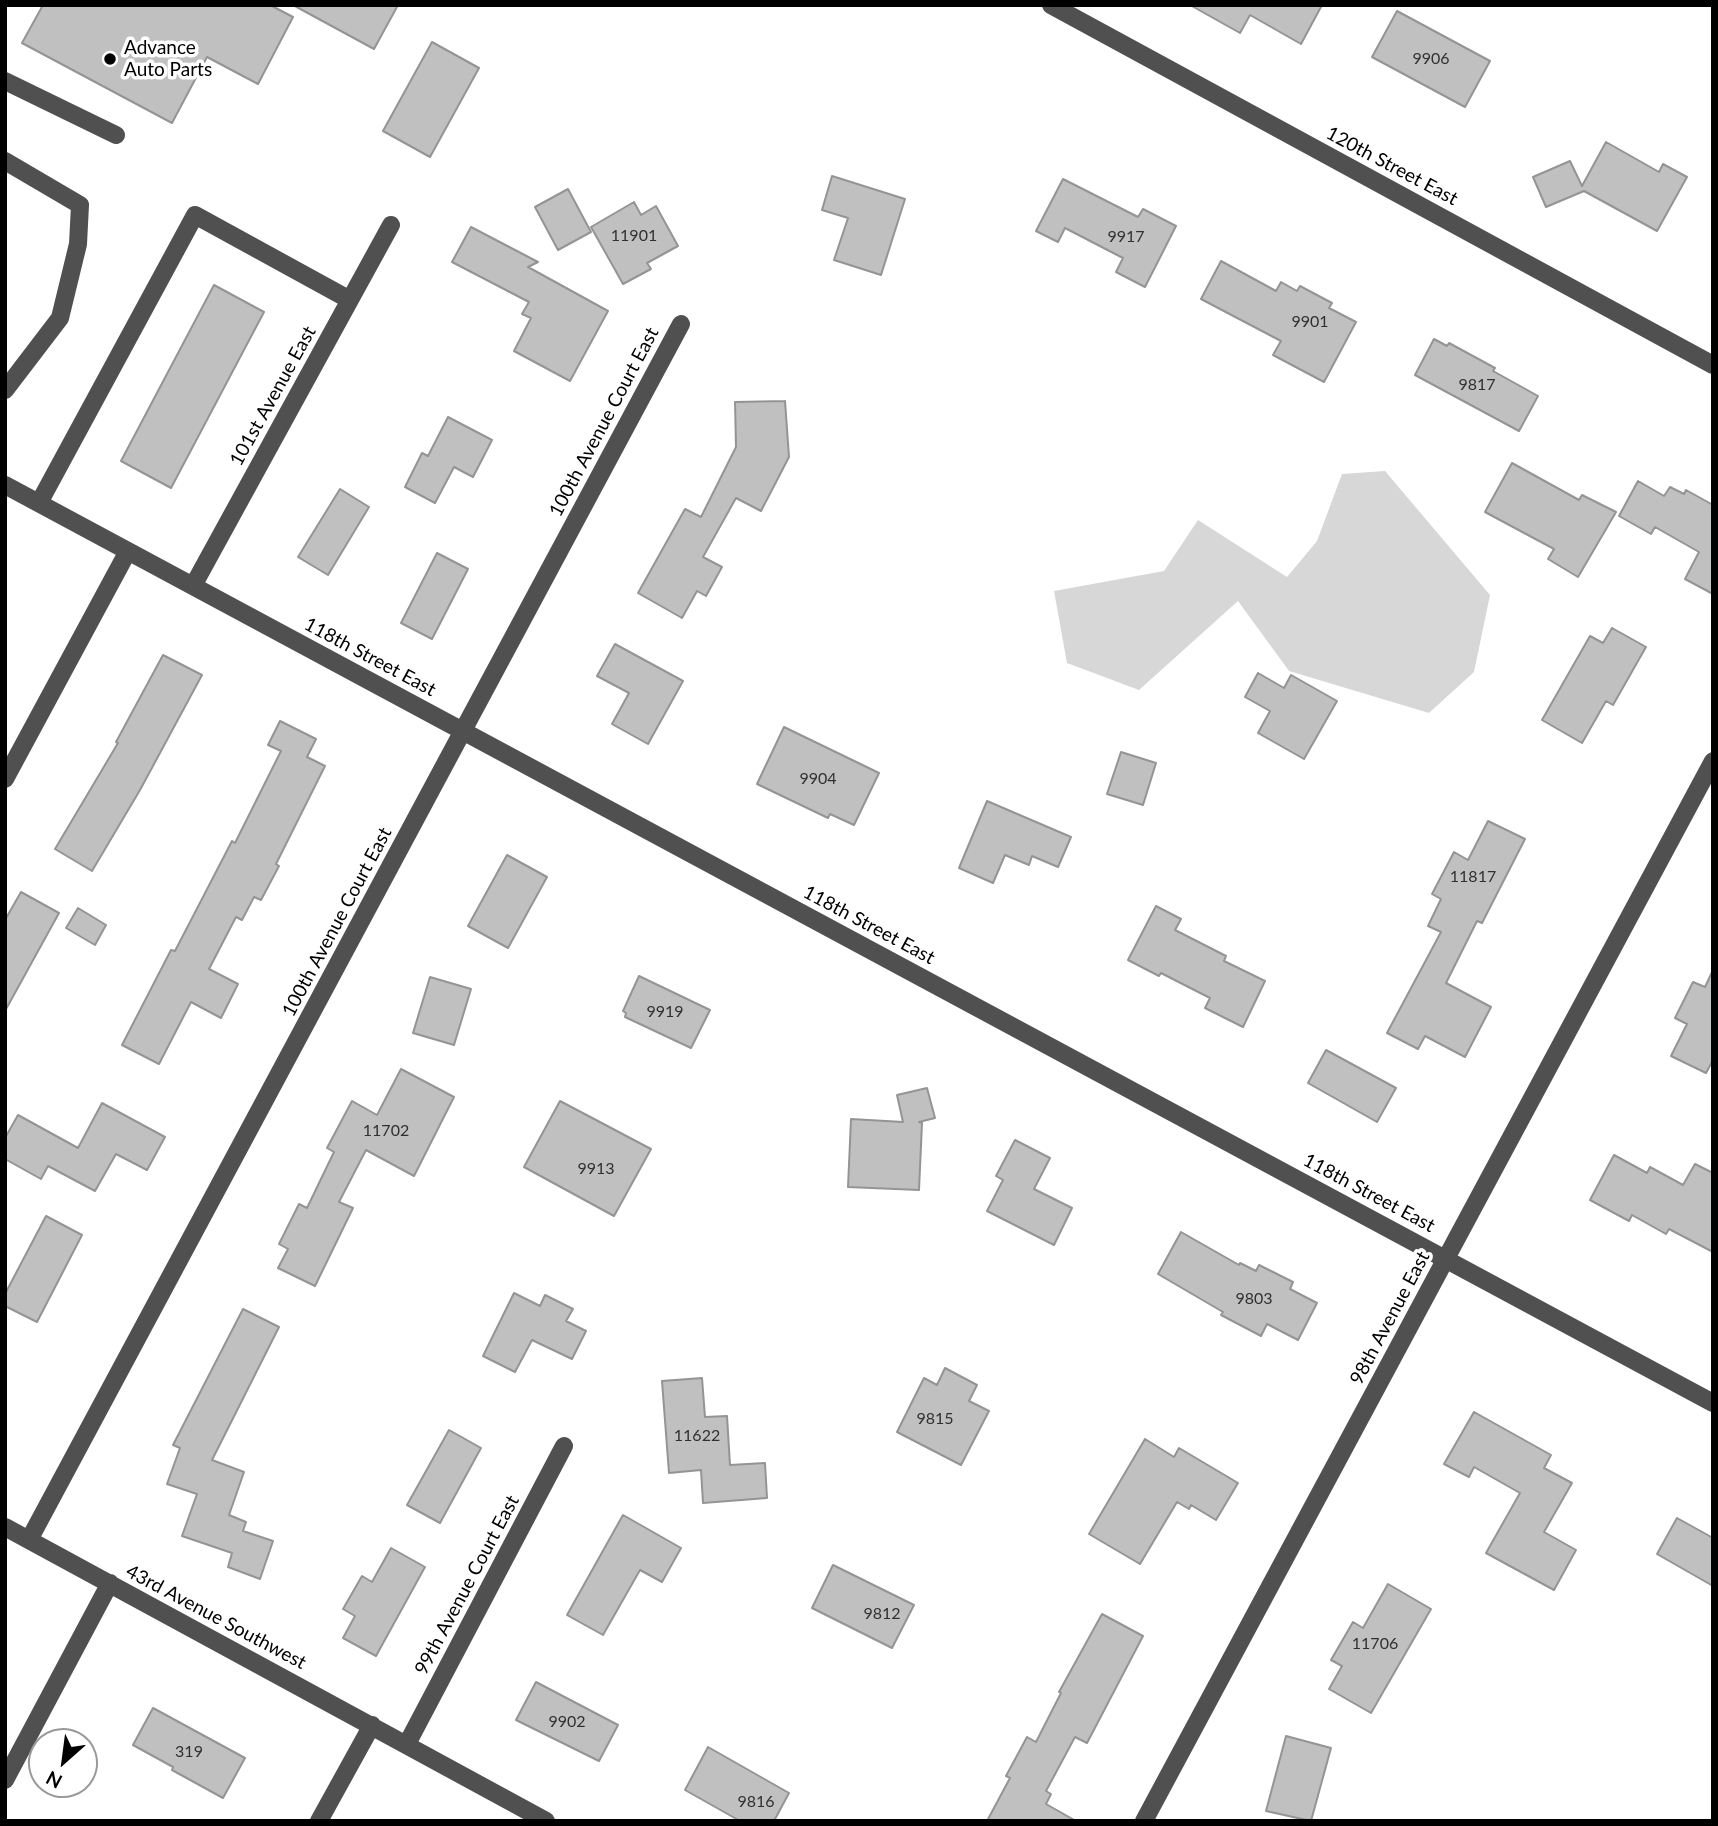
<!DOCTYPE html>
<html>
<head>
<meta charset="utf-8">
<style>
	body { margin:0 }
	#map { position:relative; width:1718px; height:1826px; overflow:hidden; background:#fff; font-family:Lato,sans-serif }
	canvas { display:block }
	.frame { position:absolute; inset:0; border:7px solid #000; pointer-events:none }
	.north { position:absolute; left:28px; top:1728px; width:70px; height:70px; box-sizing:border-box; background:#fff; border:2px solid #999; border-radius:50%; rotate:208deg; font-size:19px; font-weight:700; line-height:28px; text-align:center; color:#000 }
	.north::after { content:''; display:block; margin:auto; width:24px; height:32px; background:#000; clip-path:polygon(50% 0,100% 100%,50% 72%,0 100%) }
</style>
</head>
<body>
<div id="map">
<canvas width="1718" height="1826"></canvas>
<div class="frame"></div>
<div class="north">N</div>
</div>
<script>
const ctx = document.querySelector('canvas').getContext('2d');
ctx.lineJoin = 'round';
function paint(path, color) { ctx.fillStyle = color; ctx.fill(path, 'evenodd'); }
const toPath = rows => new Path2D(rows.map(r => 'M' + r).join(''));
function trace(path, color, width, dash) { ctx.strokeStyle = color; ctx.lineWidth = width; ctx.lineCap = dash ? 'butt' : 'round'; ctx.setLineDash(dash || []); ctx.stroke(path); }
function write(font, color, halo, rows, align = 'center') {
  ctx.font = font + ' Lato,sans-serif'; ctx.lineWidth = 7; ctx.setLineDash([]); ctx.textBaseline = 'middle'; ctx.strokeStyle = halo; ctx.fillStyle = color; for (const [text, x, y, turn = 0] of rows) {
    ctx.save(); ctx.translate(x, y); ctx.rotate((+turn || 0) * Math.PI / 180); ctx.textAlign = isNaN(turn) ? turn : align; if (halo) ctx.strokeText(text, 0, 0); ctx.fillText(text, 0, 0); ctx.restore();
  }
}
paint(toPath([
	[1385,471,1490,595,1474,672,1429,713,1289,671,1238,601,1139,690,1067,663,1054,591,1164,571,1198,520,1287,577,1317,541,1342,474]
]), '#d7d7d7');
const building = toPath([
	[43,5,270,5,293,17,258,84,207,57,172,123,22,43,43,5],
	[293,5,398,5,374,49,293,5],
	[1190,5,1322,5,1301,44,1250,15,1240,33,1190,5],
	[1397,11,1490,61,1465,107,1372,57,1397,11],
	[432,42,479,68,430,157,383,131,432,42],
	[1606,142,1659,172,1663,164,1687,177,1657,231,1584,191,1546,207,1533,177,1570,161,1582,186,1606,142],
	[832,176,905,199,881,275,834,260,848,218,822,210,832,176],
	[1063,179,1138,217,1143,209,1176,226,1145,287,1116,272,1123,258,1065,228,1058,242,1036,231,1063,179],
	[568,189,591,232,558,250,535,207,568,189],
	[634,202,641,215,656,206,678,246,647,263,651,269,623,284,591,227,634,202],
	[471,227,538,262,528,267,608,311,570,381,514,351,531,318,522,314,529,302,452,262,471,227],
	[1221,261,1276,291,1281,282,1297,291,1300,286,1332,303,1329,308,1356,322,1324,382,1273,355,1281,341,1201,299,1221,261],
	[214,285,264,312,171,488,121,461,214,285],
	[1434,339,1447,346,1449,343,1495,368,1493,371,1538,396,1519,431,1415,375,1434,339],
	[785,401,789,457,761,511,736,498,703,557,722,567,706,596,697,591,682,618,638,593,685,509,701,517,736,447,735,402,785,401],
	[448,417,492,440,473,477,454,467,435,503,405,487,422,453,428,456,448,417],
	[1512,463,1579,500,1582,495,1616,512,1578,577,1548,559,1554,549,1485,512,1512,463],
	[1638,481,1664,496,1670,487,1684,494,1686,490,1713,505,1713,594,1685,579,1699,552,1655,527,1651,534,1619,516,1638,481],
	[340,489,369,507,328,575,298,557,340,489],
	[437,553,468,569,432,639,401,623,437,553],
	[1612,628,1646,647,1613,705,1606,701,1582,743,1542,720,1590,636,1603,643,1612,628],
	[615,644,683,681,648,744,612,724,629,693,597,676,615,644],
	[163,655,202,675,140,790,92,871,55,849,118,743,116,742,163,655],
	[1258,673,1284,688,1291,675,1337,701,1304,759,1258,733,1270,711,1245,697,1258,673],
	[280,721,316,739,307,757,325,766,276,864,279,866,261,900,254,897,242,920,236,917,209,969,238,984,221,1018,191,1002,159,1064,122,1045,171,950,175,951,232,841,235,843,281,751,268,745,280,721],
	[784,727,879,773,854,825,830,814,828,818,757,784,784,727],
	[1121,752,1156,763,1143,805,1107,794,1121,752],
	[987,801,1071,837,1058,867,1032,856,1029,865,1005,855,993,883,959,868,987,801],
	[1488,821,1525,839,1482,923,1477,921,1446,983,1491,1007,1465,1057,1425,1036,1418,1049,1387,1033,1441,932,1428,926,1441,899,1432,894,1454,852,1468,860,1488,821],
	[507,855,547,877,508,948,468,926,507,855],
	[21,892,59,913,5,1011,5,920,21,892],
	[1156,906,1181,919,1175,930,1226,956,1224,961,1265,981,1243,1027,1205,1008,1210,998,1161,973,1159,976,1128,960,1156,906],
	[78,908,106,925,95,945,66,928,78,908],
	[1713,970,1713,1060,1706,1073,1671,1056,1687,1024,1675,1018,1693,982,1705,987,1713,970],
	[639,976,710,1010,691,1048,625,1017,626,1013,623,1011,639,976],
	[430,977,471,989,454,1045,413,1033,430,977],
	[1326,1050,1396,1088,1377,1122,1308,1083,1326,1050],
	[401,1069,454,1097,414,1176,366,1150,339,1202,353,1208,315,1286,278,1268,288,1249,279,1244,299,1204,307,1208,334,1152,327,1148,352,1101,377,1115,401,1069],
	[927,1088,935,1118,919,1122,922,1123,919,1190,848,1187,851,1119,903,1122,897,1095,927,1088],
	[560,1101,651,1149,614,1216,524,1167,560,1101],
	[102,1103,165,1137,147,1170,116,1154,95,1191,48,1166,41,1179,5,1159,5,1138,18,1115,78,1148,102,1103],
	[1015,1140,1050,1158,1034,1189,1072,1208,1054,1245,987,1211,1003,1180,996,1176,1015,1140],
	[1614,1155,1647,1173,1650,1167,1683,1185,1695,1164,1713,1173,1713,1252,1669,1229,1666,1234,1632,1215,1629,1221,1590,1200,1614,1155],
	[46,1216,82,1235,37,1322,5,1306,5,1294,46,1216],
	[1181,1232,1239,1265,1240,1263,1256,1271,1259,1265,1293,1282,1290,1289,1317,1303,1298,1340,1267,1324,1261,1336,1221,1315,1223,1312,1158,1274,1181,1232],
	[514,1293,540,1306,545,1295,573,1309,566,1321,586,1331,572,1359,532,1340,515,1372,483,1356,514,1293],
	[243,1309,279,1327,212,1460,244,1472,229,1515,246,1522,243,1531,273,1541,260,1579,228,1567,232,1553,182,1536,197,1494,167,1484,180,1448,173,1445,243,1309],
	[945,1368,977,1385,969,1401,989,1411,961,1465,897,1432,924,1378,937,1385,945,1368],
	[702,1378,705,1417,727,1416,730,1465,765,1463,767,1498,703,1503,701,1470,669,1473,662,1381,702,1378],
	[1474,1412,1551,1455,1544,1468,1572,1483,1544,1532,1576,1550,1554,1590,1486,1553,1520,1493,1474,1467,1469,1477,1444,1464,1474,1412],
	[449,1430,481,1448,440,1523,407,1505,449,1430],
	[1145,1439,1174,1457,1179,1448,1238,1483,1216,1520,1191,1505,1189,1509,1177,1502,1140,1564,1089,1534,1145,1439],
	[623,1515,681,1548,662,1582,640,1570,603,1635,567,1615,623,1515],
	[1677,1518,1713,1538,1713,1586,1657,1554,1677,1518],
	[391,1548,425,1567,376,1656,343,1638,355,1616,343,1609,362,1576,372,1582,391,1548],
	[833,1565,914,1605,892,1648,812,1608,833,1565],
	[1388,1584,1431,1609,1371,1713,1329,1689,1342,1666,1331,1660,1353,1622,1363,1628,1388,1584],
	[1102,1614,1143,1636,1087,1743,1075,1737,1046,1791,1051,1794,1046,1804,1076,1821,987,1821,1010,1778,1006,1776,1027,1737,1036,1742,1061,1693,1059,1692,1102,1614],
	[536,1682,618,1725,599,1761,516,1720,536,1682],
	[153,1708,245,1758,223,1798,172,1770,173,1767,133,1745,153,1708],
	[1286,1736,1331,1748,1311,1821,1266,1811,1286,1736],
	[708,1747,789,1793,774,1821,740,1821,685,1790,708,1747]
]);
paint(building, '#c0c0c0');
trace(building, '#949494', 2);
trace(toPath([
	[1051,5,1713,365],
	[5,81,116,135],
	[5,161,80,205,78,244,60,318,5,390],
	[5,485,1713,1403],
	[39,503,195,215,350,300],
	[193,586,391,225],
	[5,779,128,551],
	[5,1527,546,1821],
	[29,1540,681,324],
	[407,1744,564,1446],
	[5,1780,110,1583],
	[319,1821,372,1725],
	[1144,1821,1713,761]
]), '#505050', 18);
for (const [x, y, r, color] of [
	[110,59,7,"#000"]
]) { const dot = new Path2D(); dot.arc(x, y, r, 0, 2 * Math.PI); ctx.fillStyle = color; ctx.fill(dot); trace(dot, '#fff', 2.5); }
write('16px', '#303030', null, [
	["9906",1431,59],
	["11901",634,236],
	["9917",1126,237],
	["9901",1310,322],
	["9817",1477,385],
	["9904",818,779],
	["11817",1473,877],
	["9919",665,1012],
	["11702",386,1131],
	["9913",596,1169],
	["9803",1254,1299],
	["9815",935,1419],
	["11622",697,1436],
	["9812",882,1614],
	["11706",1375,1644],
	["9902",567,1722],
	["319",189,1752],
	["9816",756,1802]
]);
write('19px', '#000', '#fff', [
	["Advance",124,48],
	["Auto Parts",124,70]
], 'left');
write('19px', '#000', '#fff', [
	["120th Street East",1392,166,28],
	["101st Avenue East",273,396,-61],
	["100th Avenue Court East",604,422,-62],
	["118th Street East",370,657,28],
	["100th Avenue Court East",337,922,-62],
	["118th Street East",869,925,28],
	["118th Street East",1369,1193,28],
	["98th Avenue East",1390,1318,-62],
	["99th Avenue Court East",467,1585,-62],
	["43rd Avenue Southwest",216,1617,28]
]);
</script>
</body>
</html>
